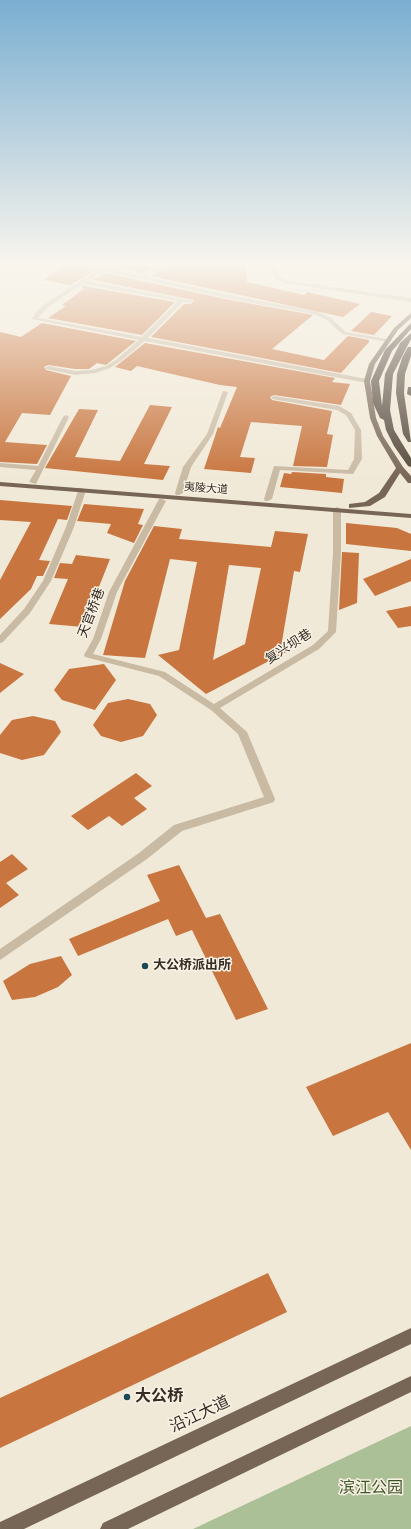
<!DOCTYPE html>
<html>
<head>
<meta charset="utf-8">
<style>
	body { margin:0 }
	canvas { display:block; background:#f1e9d7 }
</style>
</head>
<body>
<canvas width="411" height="1529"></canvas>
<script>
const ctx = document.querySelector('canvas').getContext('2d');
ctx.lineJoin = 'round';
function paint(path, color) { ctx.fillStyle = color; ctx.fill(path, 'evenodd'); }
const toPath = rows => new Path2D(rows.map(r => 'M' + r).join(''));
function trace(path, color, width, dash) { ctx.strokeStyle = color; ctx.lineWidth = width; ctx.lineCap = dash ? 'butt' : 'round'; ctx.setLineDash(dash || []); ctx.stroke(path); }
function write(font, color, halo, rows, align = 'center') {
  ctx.font = font + ' Poppins,"Noto Sans SC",sans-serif'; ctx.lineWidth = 3; ctx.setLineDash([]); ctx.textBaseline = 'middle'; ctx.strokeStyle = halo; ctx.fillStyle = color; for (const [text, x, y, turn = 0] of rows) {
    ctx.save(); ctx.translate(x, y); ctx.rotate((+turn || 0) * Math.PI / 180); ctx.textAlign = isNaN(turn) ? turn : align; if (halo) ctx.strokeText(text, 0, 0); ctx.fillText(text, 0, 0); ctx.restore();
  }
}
paint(toPath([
	[411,1426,411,1529,193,1529]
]), '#acc098');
paint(toPath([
	[65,266,103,266,70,285,43,280],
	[114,266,154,266,142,274,114,267],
	[165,266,245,266,247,282,304,295,307,292,360,304,343,317,151,276],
	[106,273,225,299,313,315,272,349,324,360,348,336,369,340,369,342,341,373,151,337,184,304,191,304,194,300,92,280],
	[83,286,175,302,142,335,48,318,66,306,62,305,85,288,81,287],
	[371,312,392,316,374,335,351,331],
	[42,323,136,341,106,365,97,363,89,369,75,369,48,365,44,367,46,370,71,376,50,415,22,413,5,442,47,445,37,464,0,462,0,332,21,337],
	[145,343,335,378,332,382,350,384,341,405,274,395,270,397,272,400,332,411,327,434,333,435,327,467,293,466,302,426,251,422,240,457,255,458,251,473,204,469,218,427,220,428,237,387,220,385,137,366,131,371,115,367],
	[150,405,172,407,144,464,170,466,163,480,45,468,79,409,98,410,75,457,120,461],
	[292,472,326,474,326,477,344,479,342,493,280,487,284,473,291,474],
	[0,500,72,506,67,520,58,519,39,560,50,561,43,576,37,576,31,589,0,619,0,580,31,522,0,520],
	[84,504,144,509,138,524,143,525,134,543,107,533,111,524,77,521],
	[346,523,397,528,411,534,411,551,346,544],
	[154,526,182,529,179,539,271,547,275,531,308,534,300,572,294,571,281,647,288,651,206,694,158,655,179,650,197,562,170,559,145,658,103,655,125,581],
	[229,565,261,568,245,644,213,660],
	[342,552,359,553,357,603,339,610],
	[76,555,110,559,83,627,49,624,68,579,54,578,60,563,72,564],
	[411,559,411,581,375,596,363,579],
	[411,606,411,626,398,628,386,611],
	[0,663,24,674,0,693],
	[104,664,116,680,95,710,62,700,54,690,69,669],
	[128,699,150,704,157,715,143,736,121,742,101,736,93,725,108,703],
	[33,716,55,721,61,732,44,755,22,760,0,753,0,735,12,720],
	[136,773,152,786,134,798,147,809,122,826,109,816,88,830,71,816],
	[12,854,28,869,6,883,19,895,0,908,0,862],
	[179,865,206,918,220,914,268,1009,236,1020,192,930,176,936,168,919,78,956,69,939,160,901,147,875],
	[61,956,72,975,58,987,35,997,12,1000,3,981,30,964],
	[411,1043,411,1150,388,1112,333,1136,306,1087],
	[268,1273,287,1312,0,1448,0,1398]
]), '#c8753f');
paint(toPath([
	[106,266,113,266,110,268,142,276,157,266,164,266,147,277,225,294,318,312,331,318,346,332,392,340,389,342,342,334,327,320,314,314,225,298,106,271,88,281,193,301,190,303,183,302,148,338,367,379,370,381,367,383,145,341,121,361,110,368,95,373,75,375,46,369,45,368,48,366,75,371,92,370,106,366,117,359,139,340,32,319,36,312,44,305,70,287,106,266],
	[83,284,178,301,142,337,38,318,48,307,83,284],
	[271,266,277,266,279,276,288,281,411,298,411,302,285,283,275,278,271,266],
	[223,391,228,392,213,434,191,467,183,493,179,495,176,495,175,493,183,467,207,434,223,391],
	[274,396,339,406,351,413,361,430,362,459,353,474,280,470,272,499,268,501,265,501,264,499,274,466,348,470,354,459,355,430,346,415,337,410,272,399,272,397,274,396],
	[66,415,69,417,36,484,29,482,36,470,0,467,0,463,38,466,63,417,66,415],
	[79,488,82,488,86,490,74,527,51,581,30,613,3,642,0,643,0,635,24,609,43,581,66,527,79,488],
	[159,499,162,499,166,501,117,592,101,639,93,654,165,672,214,704,313,645,328,631,333,553,333,509,337,507,341,509,341,553,336,632,319,649,220,708,247,732,275,799,274,802,182,831,147,859,0,960,0,949,139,853,174,825,264,797,238,734,211,710,159,676,85,657,84,655,93,639,109,592,159,499]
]), '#c9baa4');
paint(toPath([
	[411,313,411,318,398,330,375,364,370,381,376,418,383,436,403,467,411,476,411,483,408,483,400,473,385,497,370,506,349,508,349,504,365,502,379,493,396,468,377,436,370,418,364,381,369,364,394,328,411,313],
	[0,482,411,514,411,518,0,486,0,482],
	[411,1328,411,1344,24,1529,0,1529,0,1522,411,1328],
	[411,1376,411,1392,128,1529,100,1529,103,1523,411,1376]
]), '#776656');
paint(toPath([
	[411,323,411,329,392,351,379,381,382,406,385,374,400,343,411,333,411,339,393,374,390,410,394,430,411,458,411,467,408,466,394,446,386,430,384,420,380,418,373,403,371,381,385,350,411,323],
	[408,347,411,347,411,356,405,374,404,393,411,442,408,442,403,434,396,393,397,374,402,358,408,347],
	[408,387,411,387,411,396,407,394,408,387]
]), '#55483c');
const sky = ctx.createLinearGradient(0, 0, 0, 480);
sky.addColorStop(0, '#7aaed1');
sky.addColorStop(0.55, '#f9f5ed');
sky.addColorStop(1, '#f9f5ed00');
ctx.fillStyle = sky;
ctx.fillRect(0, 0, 411, 480);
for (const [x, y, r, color] of [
	[145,966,4,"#1b4956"],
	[127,1397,4,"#1b4956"]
]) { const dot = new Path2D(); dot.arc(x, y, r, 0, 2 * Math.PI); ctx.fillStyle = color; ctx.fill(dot); trace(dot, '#f9f2e4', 1.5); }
write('11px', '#342c25', '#f9f2e4', [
	["夷陵大道",206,489,4]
]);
write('13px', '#342c25', '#f9f2e4', [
	["天官桥巷",92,613,-69],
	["复兴坝巷",289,647,-33]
]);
write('bold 13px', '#342c25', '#f9f2e4', [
	["大公桥派出所",153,966]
], 'left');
write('bold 16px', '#342c25', '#f9f2e4', [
	["大公桥",135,1397]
], 'left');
write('16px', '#342c25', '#f9f2e4', [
	["沿江大道",200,1415,-25]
]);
write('16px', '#3d5329', '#f9f2e4', [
	["滨江公园",371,1489]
]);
</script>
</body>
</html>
